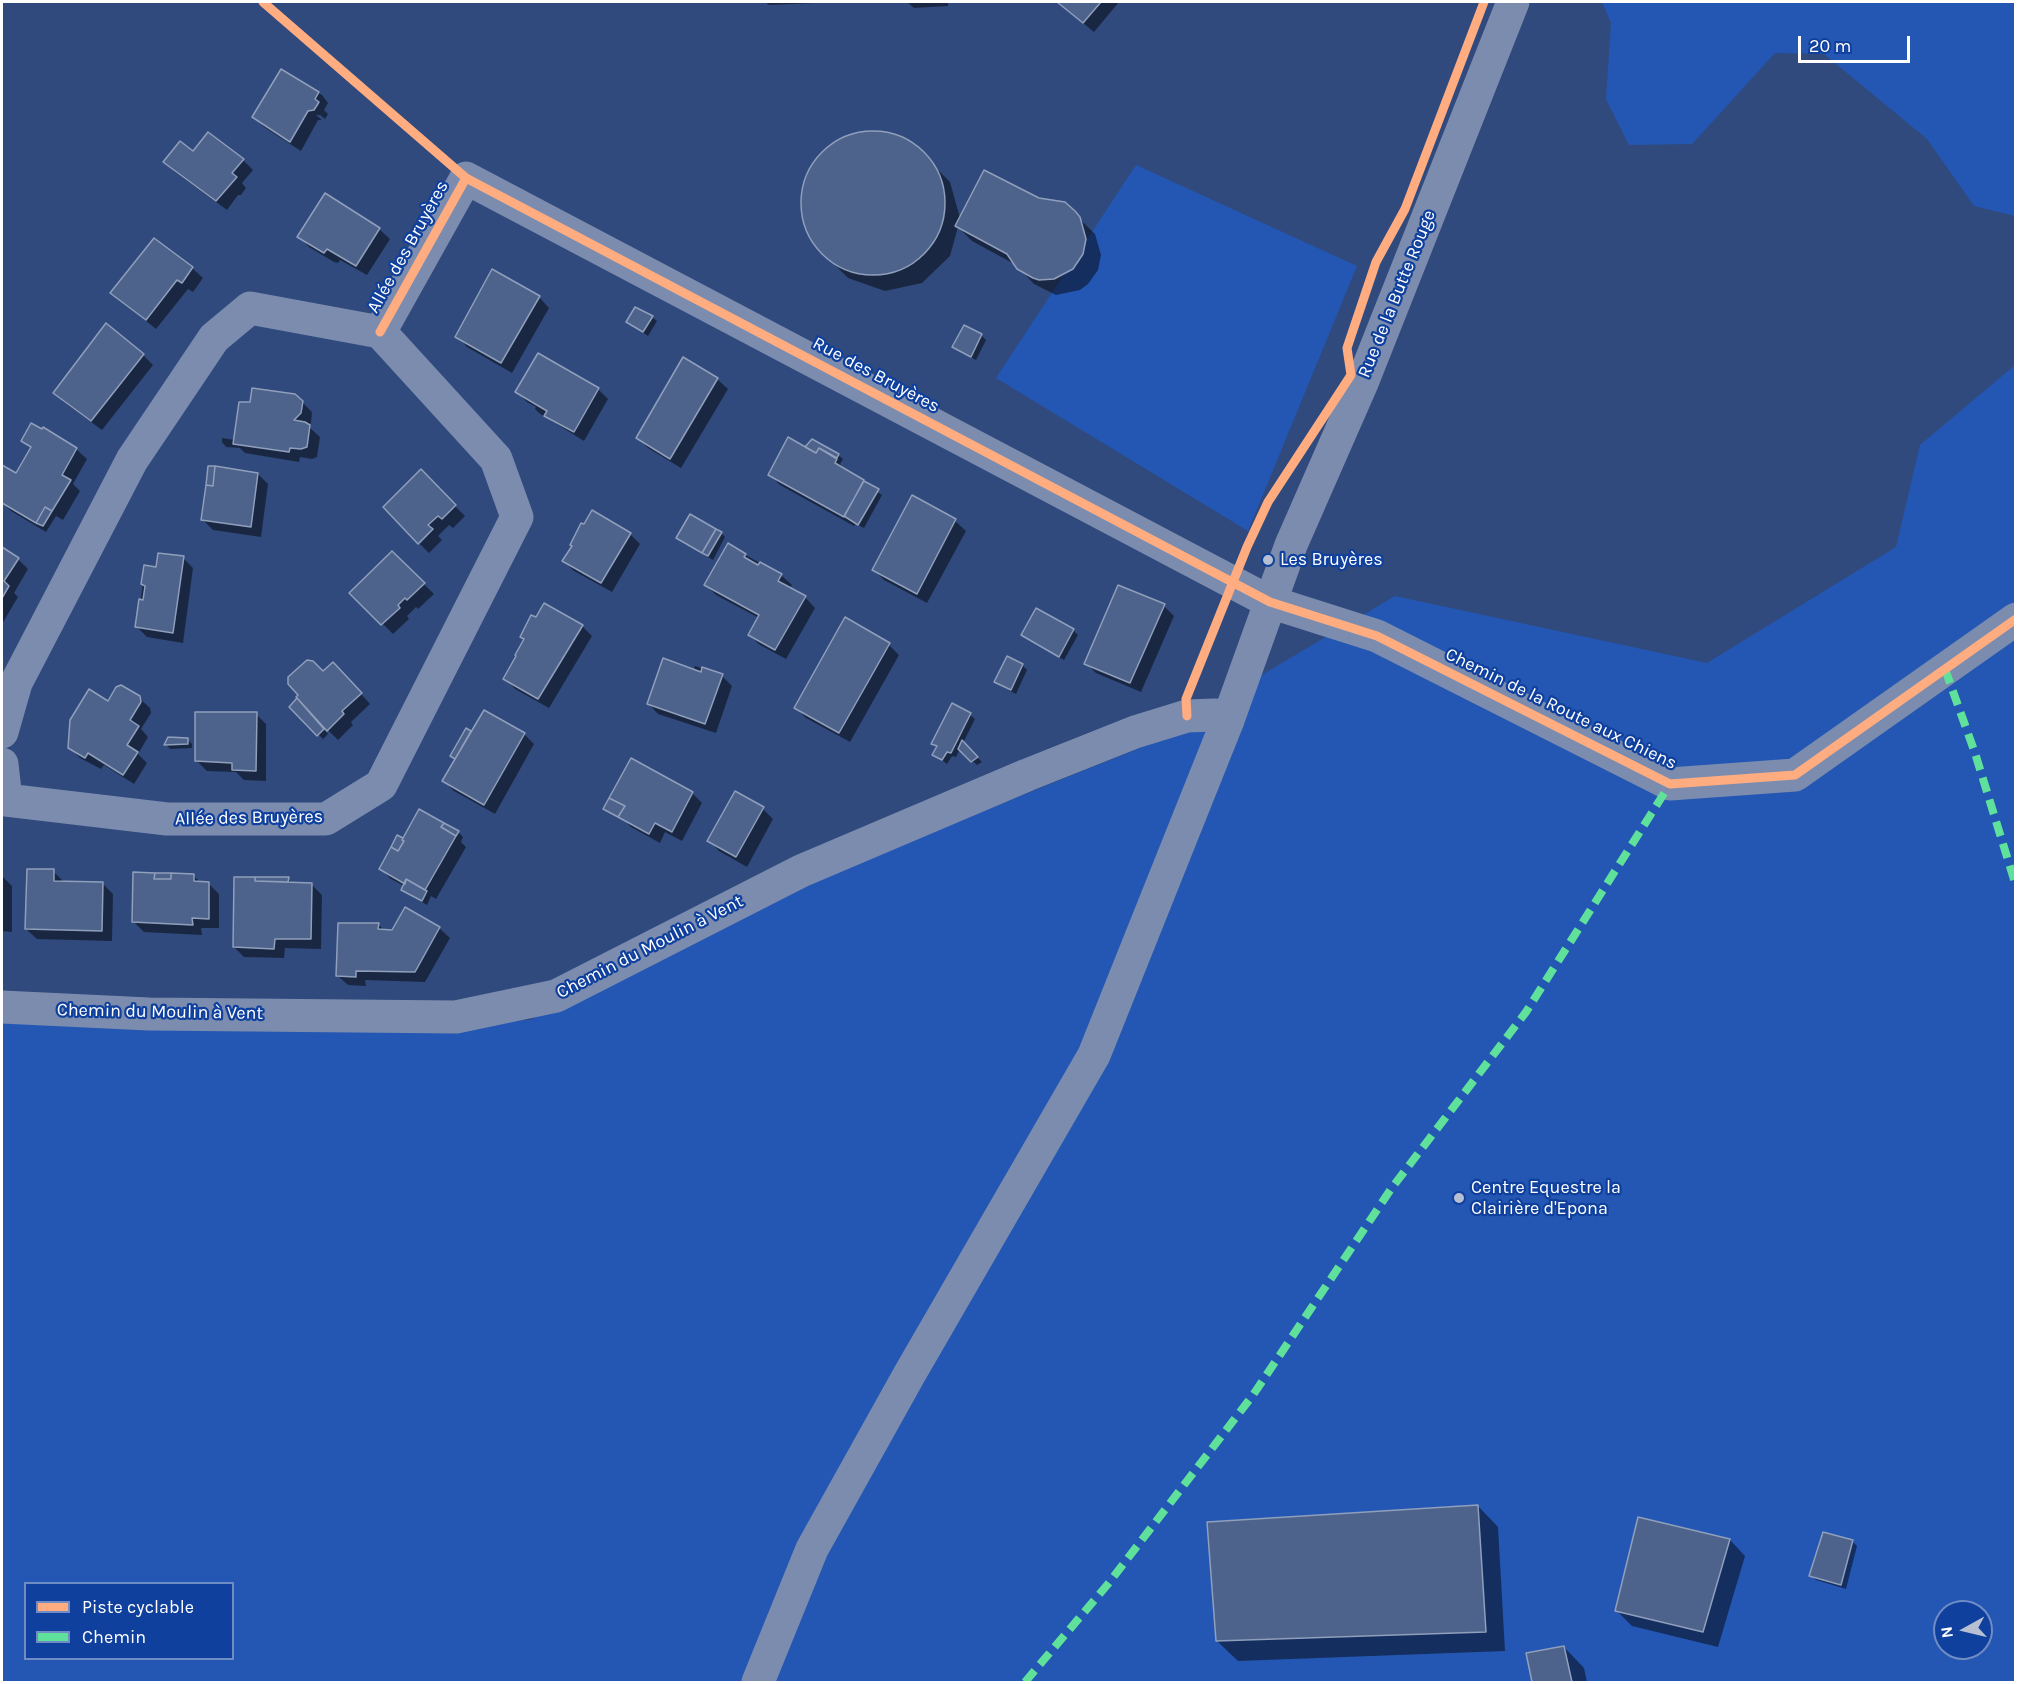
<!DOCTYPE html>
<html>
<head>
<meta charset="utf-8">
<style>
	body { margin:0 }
	#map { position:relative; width:2017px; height:1684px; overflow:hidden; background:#304a7d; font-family:Karla,sans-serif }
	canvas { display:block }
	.frame { position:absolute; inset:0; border:3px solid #fff; pointer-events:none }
	.legend { position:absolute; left:24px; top:1582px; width:210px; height:78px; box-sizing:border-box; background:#10409d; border:2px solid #708cc4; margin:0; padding:8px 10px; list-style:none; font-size:18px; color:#fff }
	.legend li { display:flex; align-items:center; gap:12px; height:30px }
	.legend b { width:30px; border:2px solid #708cc4 }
	.north { position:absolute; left:1933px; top:1600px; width:60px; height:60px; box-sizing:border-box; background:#10409d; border:2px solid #708cc4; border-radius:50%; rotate:262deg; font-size:16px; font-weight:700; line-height:24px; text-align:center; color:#fff }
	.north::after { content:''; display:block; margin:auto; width:21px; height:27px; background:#b7c0d2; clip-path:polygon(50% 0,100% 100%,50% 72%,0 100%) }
	.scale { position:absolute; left:1798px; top:36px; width:112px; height:27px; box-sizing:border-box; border:3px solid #fff; border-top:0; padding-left:8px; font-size:18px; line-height:21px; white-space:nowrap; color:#fff; -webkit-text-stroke:4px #10409d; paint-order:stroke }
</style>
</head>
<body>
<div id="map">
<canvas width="2017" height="1684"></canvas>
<div class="frame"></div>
<ul class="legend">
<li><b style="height:8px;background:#ffac80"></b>Piste cyclable</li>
<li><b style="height:8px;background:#60e19b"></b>Chemin</li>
</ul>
<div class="north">N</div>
<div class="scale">20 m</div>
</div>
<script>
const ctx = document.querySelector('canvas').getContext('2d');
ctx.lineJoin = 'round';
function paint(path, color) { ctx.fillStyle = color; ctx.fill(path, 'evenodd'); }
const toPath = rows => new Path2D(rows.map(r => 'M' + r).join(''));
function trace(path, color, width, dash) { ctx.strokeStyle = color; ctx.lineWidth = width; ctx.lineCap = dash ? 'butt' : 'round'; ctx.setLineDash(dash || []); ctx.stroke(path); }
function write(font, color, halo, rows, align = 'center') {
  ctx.font = font + ' Karla,sans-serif'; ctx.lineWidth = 4.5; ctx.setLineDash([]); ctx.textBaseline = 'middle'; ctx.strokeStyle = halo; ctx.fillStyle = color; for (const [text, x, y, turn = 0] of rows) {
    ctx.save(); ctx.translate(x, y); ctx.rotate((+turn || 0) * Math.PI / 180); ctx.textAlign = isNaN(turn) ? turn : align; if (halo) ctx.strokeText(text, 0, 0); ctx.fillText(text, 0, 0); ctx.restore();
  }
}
paint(toPath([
	[1602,2,2015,2,2015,216,1974,206,1927,139,1824,54,1775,53,1692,144,1629,145,1606,99,1611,23],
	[1136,165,1357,266,1248,531,996,378],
	[2015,365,2015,1682,2,1682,2,1021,294,1029,530,1020,821,876,1135,750,1395,596,1707,663,1896,547,1920,445],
	[26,1584,232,1584,232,1658,26,1658],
	[1945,1612,1981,1612,1981,1648,1945,1648]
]), '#2457b3');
paint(toPath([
	[765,2,840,2,769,5],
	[907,2,948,2,948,6,914,8],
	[1057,2,1119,2,1094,32],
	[282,71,322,95,328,103,324,110,328,114,325,119,320,115,316,115,322,120,318,120,301,151,264,127,254,117],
	[870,131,906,139,934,166,950,182,960,218,1039,199,1064,204,1095,234,1101,255,1098,270,1088,284,1080,290,1056,295,1034,284,1016,265,972,241,958,227,950,256,922,283,885,291,848,278,832,262,807,231,802,212,807,173,831,144],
	[209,134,243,160,253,170,242,183,246,188,241,195,238,195,227,210,175,172,165,162,194,153],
	[325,195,379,229,390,239,367,275,340,260,338,263,334,262,309,247,299,236],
	[192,268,203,278,193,292,188,289,156,329,112,293],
	[539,297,549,308,512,373,467,347,457,336],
	[652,317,657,321,648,336,628,322],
	[981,335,986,340,976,360,959,351,954,347],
	[143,355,153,365,102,430,65,403,55,393],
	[683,360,717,379,728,389,681,468,648,448,637,437],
	[598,389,608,399,584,441,539,413,535,409,536,407,527,402,517,392],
	[302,402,312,412,311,423,308,426,320,437,317,457,312,459,300,457,299,462,245,453,240,448,226,447,222,442,222,438,235,440],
	[23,440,76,449,87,459,73,484,80,491,63,520,56,516,46,532,11,511,2,503,2,467,16,475,32,449],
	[813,441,838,455,843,459,840,464,846,471,882,495,864,528,856,524,854,526,780,485,770,475,811,452],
	[421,472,465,516,453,528,449,525,438,536,442,540,429,553,420,544,434,529,432,527,418,541],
	[258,474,268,484,261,537,213,530,202,519],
	[913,497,955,521,966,531,927,603,884,580,874,570],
	[721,533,725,537,713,560,683,543,678,538],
	[630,534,640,544,612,592,574,571,564,561],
	[728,545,781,575,792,585,789,589,805,597,815,608,786,659,760,645,749,635,759,618,716,595,706,585],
	[2,549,18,559,28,569,14,593,18,597,2,624],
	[392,553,434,594,418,609,416,607,407,616,409,619,393,634,352,593],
	[183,558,193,568,183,643,147,637,137,627,144,602,141,598,145,566,158,568],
	[1164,606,1174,616,1141,692,1096,673,1086,663],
	[846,619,889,645,899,655,850,742,806,718,796,708],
	[582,626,592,636,549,708,515,689,505,678,518,656,525,640,521,637],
	[1073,630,1078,635,1064,660,1028,639,1023,634],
	[1008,658,1022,665,1027,670,1016,694,1001,686,996,681],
	[695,666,722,676,732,686,716,733,658,714,648,703,699,673,694,668],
	[323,673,343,674,370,704,351,722,353,725,338,740,323,725,321,726,328,734,323,739,291,707,304,707,305,705],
	[139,698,150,708,151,713,141,729,148,737,138,754,147,763,134,784,104,765,101,769,80,758,70,748,108,703],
	[953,705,970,715,975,719,963,743,982,762,977,765,960,749,956,757,952,756,947,764,934,754,938,748,933,743],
	[256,714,266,724,266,781,244,780,236,772,207,771,197,761],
	[466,730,472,734,524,734,534,744,495,814,454,791,444,781,456,761,451,756],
	[187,739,192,744,192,748,170,749,166,744],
	[692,793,702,803,682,841,665,832,660,843,631,827,623,819,610,813,605,809],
	[736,793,763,809,773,819,747,867,719,851,709,840],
	[458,832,463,837,461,842,466,847,436,899,431,896,427,905,408,894,403,889,404,886,391,879,380,868,404,840],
	[53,871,63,881,103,884,113,894,112,941,37,939,26,929],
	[193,875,201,883,209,884,219,894,219,928,201,928,202,935,144,932,134,922],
	[2,876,12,886,12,932,2,931],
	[235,878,288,879,293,884,311,884,322,895,321,949,285,948,284,958,244,957,234,947],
	[339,924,379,925,385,931,439,928,450,938,425,982,365,980,366,986,348,985,337,975],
	[1478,1506,1498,1527,1505,1651,1238,1661,1217,1641],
	[1730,1540,1745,1556,1718,1647,1632,1626,1617,1611],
	[1852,1541,1857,1546,1846,1589,1816,1580,1811,1576],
	[1564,1647,1584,1668,1587,1682,1533,1682,1527,1655]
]), '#0007');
const building = toPath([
	[1057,2,1101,2,1083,23,1057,2],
	[281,69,319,92,315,99,319,102,314,110,308,111,290,142,252,117,281,69],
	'801 203a72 72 0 1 1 144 0a72 72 0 1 1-144 0Z',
	[208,132,244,159,232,173,237,177,216,201,163,162,180,141,193,151,208,132],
	[984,170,1039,198,1065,202,1075,211,1080,217,1086,239,1083,254,1073,269,1054,279,1039,280,1033,278,1017,269,1007,254,955,226,984,170],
	[325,193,380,228,356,266,327,249,324,253,297,237,325,193],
	[154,238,193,267,182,283,177,280,146,320,110,293,154,238],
	[492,269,540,296,501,363,455,337,492,269],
	[635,307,653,316,643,332,626,322,635,307],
	[106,323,144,354,91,421,53,393,106,323],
	[964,325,982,334,971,357,952,347,964,325],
	[538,353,599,388,574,432,544,416,547,411,515,392,538,353],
	[683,357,718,378,670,459,636,438,683,357],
	[252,388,295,394,303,401,301,413,294,420,305,422,310,425,307,447,301,449,290,448,289,452,233,444,239,402,250,402,252,388],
	[31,423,42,429,43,427,77,448,62,475,71,480,52,511,45,507,36,523,2,503,2,465,16,473,31,447,21,441,31,423],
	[788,437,816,453,819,448,837,459,835,463,864,480,844,517,768,475,788,437],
	[812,439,839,454,837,458,819,448,816,453,805,447,812,439],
	[208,466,215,466,213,486,206,485,208,466],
	[215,466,258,473,251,527,201,520,206,485,213,486,215,466],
	[421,469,456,505,442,519,438,516,428,525,433,529,418,544,383,507,421,469],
	[864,481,879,489,858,525,844,516,864,481],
	[912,495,956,519,917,594,872,570,912,495],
	[45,507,52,511,43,526,36,523,45,507],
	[592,510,631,533,601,583,562,561,572,546,570,545,581,523,584,524,592,510],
	[690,514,716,529,702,553,676,538,690,514],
	[716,529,722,532,708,556,702,553,716,529],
	[728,543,746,554,744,557,758,565,760,562,782,574,778,581,806,596,775,650,748,635,759,615,704,585,728,543],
	[2,547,19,558,4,581,9,586,2,598,2,547],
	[392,551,425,583,407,600,405,598,398,605,400,608,381,625,349,593,392,551],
	[158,553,184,556,173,633,135,627,139,599,143,600,145,586,141,584,144,565,156,567,158,553],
	[1118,585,1165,604,1130,683,1084,664,1118,585],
	[544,603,583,625,538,699,503,679,516,656,515,655,524,639,520,637,531,615,536,617,544,603],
	[1036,608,1074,629,1059,657,1021,635,1036,608],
	[845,617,890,643,839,733,794,708,845,617],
	[1007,656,1023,664,1011,690,994,682,1007,656],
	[663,658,701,672,702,667,723,674,705,724,647,704,663,658],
	[307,660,313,661,323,671,333,662,362,693,342,711,344,714,327,731,297,698,296,697,298,695,288,684,288,677,307,660],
	[121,685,140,696,141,702,130,720,139,726,127,745,138,752,123,775,88,753,85,758,68,748,70,720,89,689,108,701,116,687,121,685],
	[297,698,324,729,317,736,289,707,297,698],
	[952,703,971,713,951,753,947,752,942,760,932,755,937,746,931,744,952,703],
	[484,710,525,733,484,805,442,781,484,710],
	[195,712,257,712,256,771,232,770,232,763,195,761,195,712],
	[466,728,471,731,455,759,450,756,466,728],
	[168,737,188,738,188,744,164,745,168,737],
	[962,740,978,757,971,762,958,749,962,740],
	[631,758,693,792,672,832,655,823,649,834,618,817,625,806,609,798,631,758],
	[735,791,764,807,736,857,707,841,735,791],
	[609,798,625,806,618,817,603,809,609,798],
	[419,809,444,823,441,827,456,836,425,890,406,879,405,884,379,869,391,847,398,851,404,841,402,840,403,838,419,809],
	[444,823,459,831,456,836,441,827,444,823],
	[397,835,403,838,402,840,404,841,398,851,391,847,397,835],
	[27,869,54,869,54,881,103,882,102,931,25,929,27,869],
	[133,872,155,873,154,879,171,879,171,873,194,874,194,881,209,882,209,919,192,918,193,925,132,922,133,872],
	[155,873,171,873,171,879,154,879,155,873],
	[234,877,255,877,255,881,312,883,311,939,275,939,274,949,233,947,234,877],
	[255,877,289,877,288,882,255,881,255,877],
	[406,879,427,891,422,901,401,890,406,879],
	[405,907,440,927,415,972,356,971,356,977,336,976,338,923,379,923,378,929,392,930,405,907],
	[1478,1505,1486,1632,1216,1641,1207,1522,1478,1505],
	[1638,1517,1730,1539,1703,1632,1615,1611,1638,1517],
	[1823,1532,1853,1540,1841,1585,1809,1576,1823,1532],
	[1564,1646,1572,1682,1532,1682,1526,1653,1564,1646]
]);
paint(building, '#4e638b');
trace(building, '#909fbb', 1.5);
trace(toPath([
	[380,332,466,178,1270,602,1377,636,1670,784,1795,775,2016,619],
	[2,732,16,683,132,460,214,338,250,308,380,332,496,459,517,517,381,785,326,819,167,819,6,800,2,764],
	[2,1007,149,1014,456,1017,556,996,801,871,1027,775,1135,732,1187,716,1215,715,1228,720]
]), '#7b8cae', 33);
trace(toPath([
	[758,1682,812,1549,909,1375,1094,1055,1228,720,1291,545,1362,383,1513,2]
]), '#7b8cae', 33);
trace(toPath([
	[1945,669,1975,753,2016,886],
	[1025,1682,1108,1584,1253,1395,1391,1189,1526,1012,1670,784]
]), '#60e19b', 8, [15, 8]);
trace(toPath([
	[263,2,466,178,1270,602,1377,636,1670,784,1795,775,2016,619],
	[380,332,466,178],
	[1187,716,1186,699,1247,547,1268,502,1351,375,1347,348,1376,262,1405,209,1484,2]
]), '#ffac80', 9);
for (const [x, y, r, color] of [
	[1268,560,6,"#b7c0d2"],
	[1459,1198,6,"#b7c0d2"]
]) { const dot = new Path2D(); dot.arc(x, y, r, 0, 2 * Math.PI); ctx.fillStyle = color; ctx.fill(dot); trace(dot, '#10409d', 2); }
write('18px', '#fff', '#10409d', [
	["Allée des Bruyères",408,247,-61],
	["Rue de la Butte Rouge",1397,294,-68],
	["Rue des Bruyères",876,375,28],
	["Chemin de la Route aux Chiens",1561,709,26],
	["Allée des Bruyères",249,818,-1],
	["Chemin du Moulin à Vent",650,947,-27],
	["Chemin du Moulin à Vent",160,1012,1]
]);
write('18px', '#fff', '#10409d', [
	["Les Bruyères",1280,560],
	["Centre Equestre la",1471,1188],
	["Clairière d'Epona",1471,1209]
], 'left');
</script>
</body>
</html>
